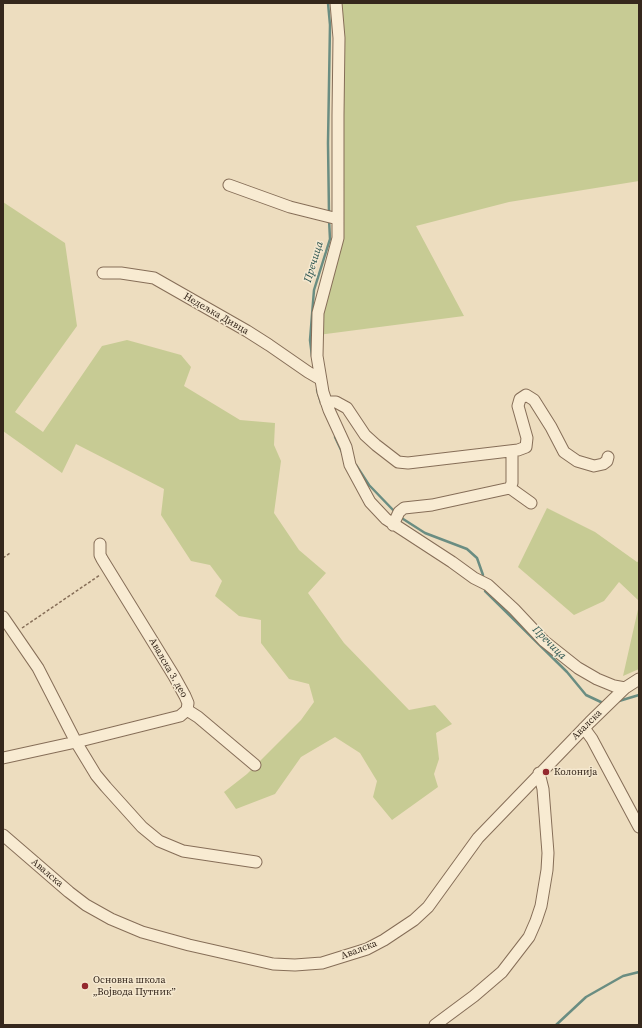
<!DOCTYPE html>
<html>
<head>
<meta charset="utf-8">
<style>
	body { margin:0 }
	#map { position:relative; width:642px; height:1028px; overflow:hidden; background:#edddbf; font-family:"Source Serif 4",serif }
	canvas { display:block }
	.frame { position:absolute; inset:0; border:4px solid #35271c; pointer-events:none }
</style>
</head>
<body>
<div id="map">
<canvas width="642" height="1028"></canvas>
<div class="frame"></div>
</div>
<script>
const ctx = document.querySelector('canvas').getContext('2d');
ctx.lineJoin = 'round';
function paint(path, color) { ctx.fillStyle = color; ctx.fill(path, 'evenodd'); }
const toPath = rows => new Path2D(rows.map(r => 'M' + r).join(''));
function trace(path, color, width, dash) { ctx.strokeStyle = color; ctx.lineWidth = width; ctx.lineCap = dash ? 'butt' : 'round'; ctx.setLineDash(dash || []); ctx.stroke(path); }
function write(font, color, halo, rows, align = 'center') {
  ctx.font = font + ' "Source Serif 4",serif'; ctx.lineWidth = 3; ctx.setLineDash([]); ctx.textBaseline = 'middle'; ctx.strokeStyle = halo; ctx.fillStyle = color; for (const [text, x, y, turn = 0] of rows) {
    ctx.save(); ctx.translate(x, y); ctx.rotate((+turn || 0) * Math.PI / 180); ctx.textAlign = isNaN(turn) ? turn : align; if (halo) ctx.strokeText(text, 0, 0); ctx.fillText(text, 0, 0); ctx.restore();
  }
}
paint(toPath([
	[333,3,639,3,639,181,509,202,416,226,464,316,318,335,338,219],
	[3,202,65,243,77,326,15,412,43,432,102,346,127,340,181,355,191,367,184,386,240,420,275,423,274,445,281,461,274,513,299,550,326,573,308,593,344,643,409,710,435,705,452,724,436,733,439,759,434,774,438,787,392,820,373,797,377,781,360,753,335,737,301,757,275,794,236,809,224,792,247,774,301,720,314,702,309,684,289,679,261,643,261,620,239,616,215,596,222,581,210,565,191,561,161,515,164,489,76,444,62,473,3,431],
	[547,508,595,532,637,562,639,561,639,601,619,582,604,601,574,615,518,567],
	[639,605,639,669,623,676]
]), '#c7cb94');
trace(toPath([
	[328,3,330,25,328,143,329,214],
	[312,356,310,340,314,290,330,239,329,219],
	[317,390,321,403],
	[335,437,342,452],
	[356,465,369,485,395,512],
	[400,517,425,533,467,549,477,558,483,575],
	[485,591,567,672,586,695,603,703],
	[619,701,639,695],
	[556,1025,586,997,623,976,639,972]
]), '#6a8d82', 2.5);
const minor = toPath([
	[336,3,339,38,338,115,338,238,318,313,317,356,323,392,329,410,346,447,350,465,370,502,386,519,452,562,474,578,488,585,514,609,544,641,578,668,597,679,614,686,625,688],
	[229,185,290,207,338,219],
	[103,273,121,273,154,278,247,331,269,345,308,372,320,379],
	[326,402,336,402,347,408,365,435,376,445,398,462,408,463,518,450,526,447,527,438,518,406,520,399,526,395,534,400,551,427,564,452,577,461,594,466,603,464,607,461,608,457],
	[510,488,531,503],
	[393,525,399,512,404,508,432,505,510,488,512,483,512,451],
	[3,617,38,668,76,742,96,775,106,787,142,827,159,841,183,851,256,862],
	[187,710,198,717,255,765],
	[584,728,592,739,639,827],
	[3,758,76,742,180,716,187,710,188,703,185,696,174,676,102,559,100,555,100,544],
	[3,835,69,892,86,905,111,919,142,932,189,945,273,964,295,965,322,963,367,949,384,940,414,920,428,907,478,838,590,722,625,688,639,679],
	[435,1025,474,996,502,972,529,937,536,921,541,906,547,870,548,853,543,789,539,773]
]);
trace(minor, '#866e58', 13);
trace(toPath([
	[3,558,10,553],
	[22,628,100,575]
]), '#866e58', 1.5, [3, 2]);
trace(minor, '#f8ebd2', 11);
for (const [x, y, r, color] of [
	[546,772,4,"#94292e"],
	[85,986,4,"#94292e"]
]) { const dot = new Path2D(); dot.arc(x, y, r, 0, 2 * Math.PI); ctx.fillStyle = color; ctx.fill(dot); trace(dot, '#f5e8cf', 1.5); }
write('10px', '#35271c', '#f5e8cf', [
	["Недељка Дивца",216,314,30],
	["Авалска 3. део",168,668,60],
	["Авалска",587,725,-45],
	["Авалска",47,873,40],
	["Авалска",359,950,-21]
]);
write('10px', '#35271c', '#f5e8cf', [
	["Колонија",554,772],
	["Основна школа",93,980],
	["„Војвода Путник”",93,992]
], 'left');
write('italic 11px', '#2c5551', '#f5e8cf', [
	["Пречица",314,262,-73],
	["Пречица",549,643,45]
]);
</script>
</body>
</html>
